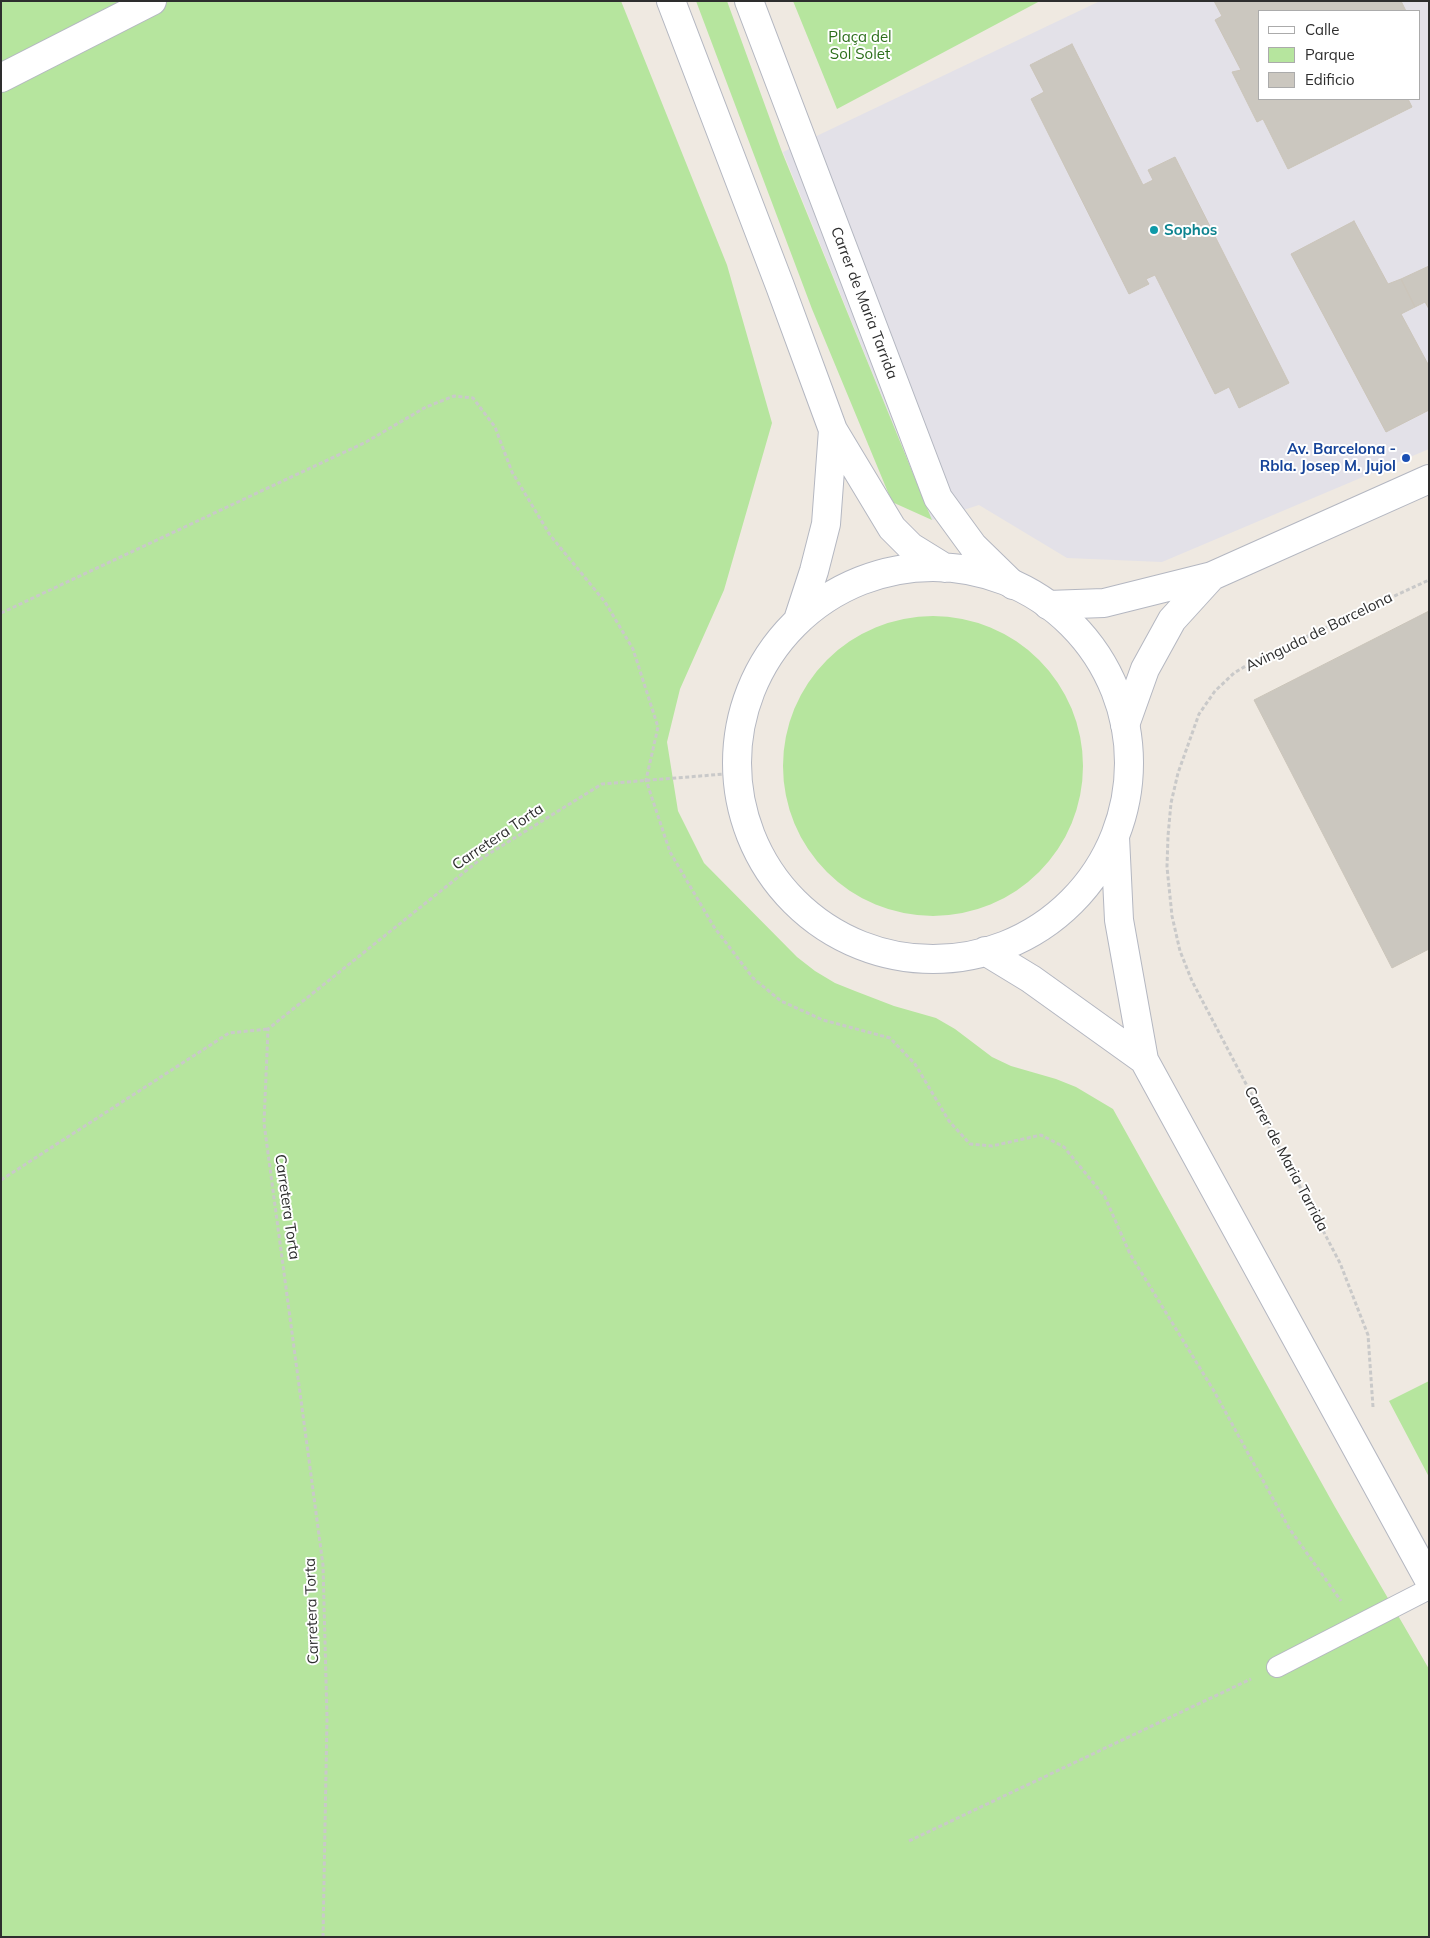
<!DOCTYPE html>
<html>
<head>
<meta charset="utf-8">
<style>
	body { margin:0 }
	#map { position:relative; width:1430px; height:1938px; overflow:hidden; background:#efe9e1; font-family:Mulish,sans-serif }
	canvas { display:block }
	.frame { position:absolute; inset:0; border:2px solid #2e2e2e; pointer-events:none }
	.legend { position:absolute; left:1258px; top:10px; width:162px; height:90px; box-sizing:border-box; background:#fff; border:1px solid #ababab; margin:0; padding:6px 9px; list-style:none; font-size:15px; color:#2e2e2e }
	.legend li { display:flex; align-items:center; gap:10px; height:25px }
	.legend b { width:25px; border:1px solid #ababab }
</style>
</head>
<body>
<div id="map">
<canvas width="1430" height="1938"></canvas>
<div class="frame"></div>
<ul class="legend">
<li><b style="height:6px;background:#fff"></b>Calle</li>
<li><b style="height:14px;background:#b6e59e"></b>Parque</li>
<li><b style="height:14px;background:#cbc7bf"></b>Edificio</li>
</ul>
</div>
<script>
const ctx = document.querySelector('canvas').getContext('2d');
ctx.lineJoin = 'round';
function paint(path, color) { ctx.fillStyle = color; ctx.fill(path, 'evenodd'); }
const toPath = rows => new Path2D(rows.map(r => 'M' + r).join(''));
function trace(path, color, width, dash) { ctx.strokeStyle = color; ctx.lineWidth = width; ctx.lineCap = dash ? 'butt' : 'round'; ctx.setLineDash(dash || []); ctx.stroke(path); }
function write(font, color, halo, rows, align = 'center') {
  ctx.font = font + ' Mulish,sans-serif'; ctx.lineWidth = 4; ctx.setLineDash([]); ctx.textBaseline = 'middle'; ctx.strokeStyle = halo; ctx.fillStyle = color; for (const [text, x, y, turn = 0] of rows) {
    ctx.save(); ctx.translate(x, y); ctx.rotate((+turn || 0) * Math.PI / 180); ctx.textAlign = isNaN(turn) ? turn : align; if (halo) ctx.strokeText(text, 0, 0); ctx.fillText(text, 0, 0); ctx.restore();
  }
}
paint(toPath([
	[1100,1,1429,1,1429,449,1162,562,1067,558,979,505,932,520,783,152],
	[1259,11,1419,11,1419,99,1259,99]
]), '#e3e1e8');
paint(toPath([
	[1,1,621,1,727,265,772,423,724,590,680,689,667,742,678,811,704,863,797,957,815,971,835,983,855,991,894,1006,936,1018,955,1029,992,1057,1011,1066,1056,1079,1076,1087,1113,1109,1335,1507,1429,1669,1429,1937,1,1937],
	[696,1,727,1,782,152,932,520,892,502,812,309],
	[793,1,1040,1,837,109],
	'783 766a150 150 0 1 1 300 0a150 150 0 1 1-300 0Z',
	[1429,1381,1429,1477,1389,1401]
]), '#b6e59e');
const building = toPath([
	[1214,1,1401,1,1406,11,1259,11,1259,99,1408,99,1412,107,1288,169,1263,119,1257,122,1232,72,1241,70,1215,20,1222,16,1214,1],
	[1072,44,1143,185,1153,180,1148,170,1175,157,1289,383,1239,408,1229,387,1215,394,1155,275,1146,279,1149,284,1129,294,1031,99,1044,92,1030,65,1072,44],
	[1354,221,1388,284,1401,279,1415,307,1401,314,1429,366,1429,410,1386,432,1291,254,1354,221],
	[1429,266,1429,309,1425,302,1415,307,1401,279,1429,266],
	[1429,611,1429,949,1392,968,1254,700,1429,611]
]);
paint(building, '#cbc7bf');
trace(building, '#cbc5ba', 1);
const lane = toPath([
	[1277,1667,1429,1589]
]);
const street = toPath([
	[749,1,938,498,973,546,1013,585],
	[1,78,152,1],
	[1048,605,1104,603,1212,576,1429,479],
	[1125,725,1145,669,1172,620,1212,576]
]);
const secondary = toPath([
	[671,1,780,286,833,430,892,528,911,547,945,568],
	'737 763a196 196 0 1 1 392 0a196 196 0 1 1-392 0Z',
	[798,620,814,571,826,524,833,430],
	[1115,837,1119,920,1144,1060,1429,1580],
	[985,951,1031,979,1144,1060]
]);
trace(lane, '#b4b7c1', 22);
trace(street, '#b4b7c1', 30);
trace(secondary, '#b4b7c1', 30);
trace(toPath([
	[1,613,366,442,426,407,454,396,473,398,495,427,512,472,550,535,605,602,633,649,658,727,646,780,670,852,714,927,753,978,781,1001,823,1020,890,1038,915,1064,949,1121,970,1144,992,1146,1041,1135,1064,1147,1105,1197,1130,1254,1214,1391,1289,1528,1341,1601],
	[1,1180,229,1033,268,1029],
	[1373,1407,1368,1335,1340,1263,1192,981,1180,951,1172,916,1167,867,1168,836,1171,803,1178,773,1199,714,1215,691,1234,673,1254,661,1429,580],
	[909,1841,1251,1679],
	[323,1937,327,1718,323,1565,264,1123,268,1029,482,858,602,784,737,773]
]), '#c9c9c9', 3, [4, 2.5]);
trace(lane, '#fff', 20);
trace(street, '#fff', 28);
trace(secondary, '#fff', 28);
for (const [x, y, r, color] of [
	[1154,230,5,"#0f9aa8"],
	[1406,458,5,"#1a4fb4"]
]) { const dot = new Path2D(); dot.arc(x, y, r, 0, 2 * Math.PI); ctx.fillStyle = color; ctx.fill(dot); trace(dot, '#fff', 2); }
write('15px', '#2c6e1b', '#fff', [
	["Plaça del",860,37],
	["Sol Solet",860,54]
]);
write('bold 15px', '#0d838f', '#fff', [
	["Sophos",1164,230]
], 'left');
write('15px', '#2e2e2e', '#fff', [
	["Carrer de Maria Tarrida",864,303,69],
	["Avinguda de Barcelona",1319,632,-26],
	["Carretera Torta",498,837,-34],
	["Carrer de Maria Tarrida",1286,1159,62],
	["Carretera Torta",287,1207,82],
	["Carretera Torta",312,1611,-92]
]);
write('bold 15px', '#164399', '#fff', [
	["Av. Barcelona -",1396,449],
	["Rbla. Josep M. Jujol",1396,466]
], 'right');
</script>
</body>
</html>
